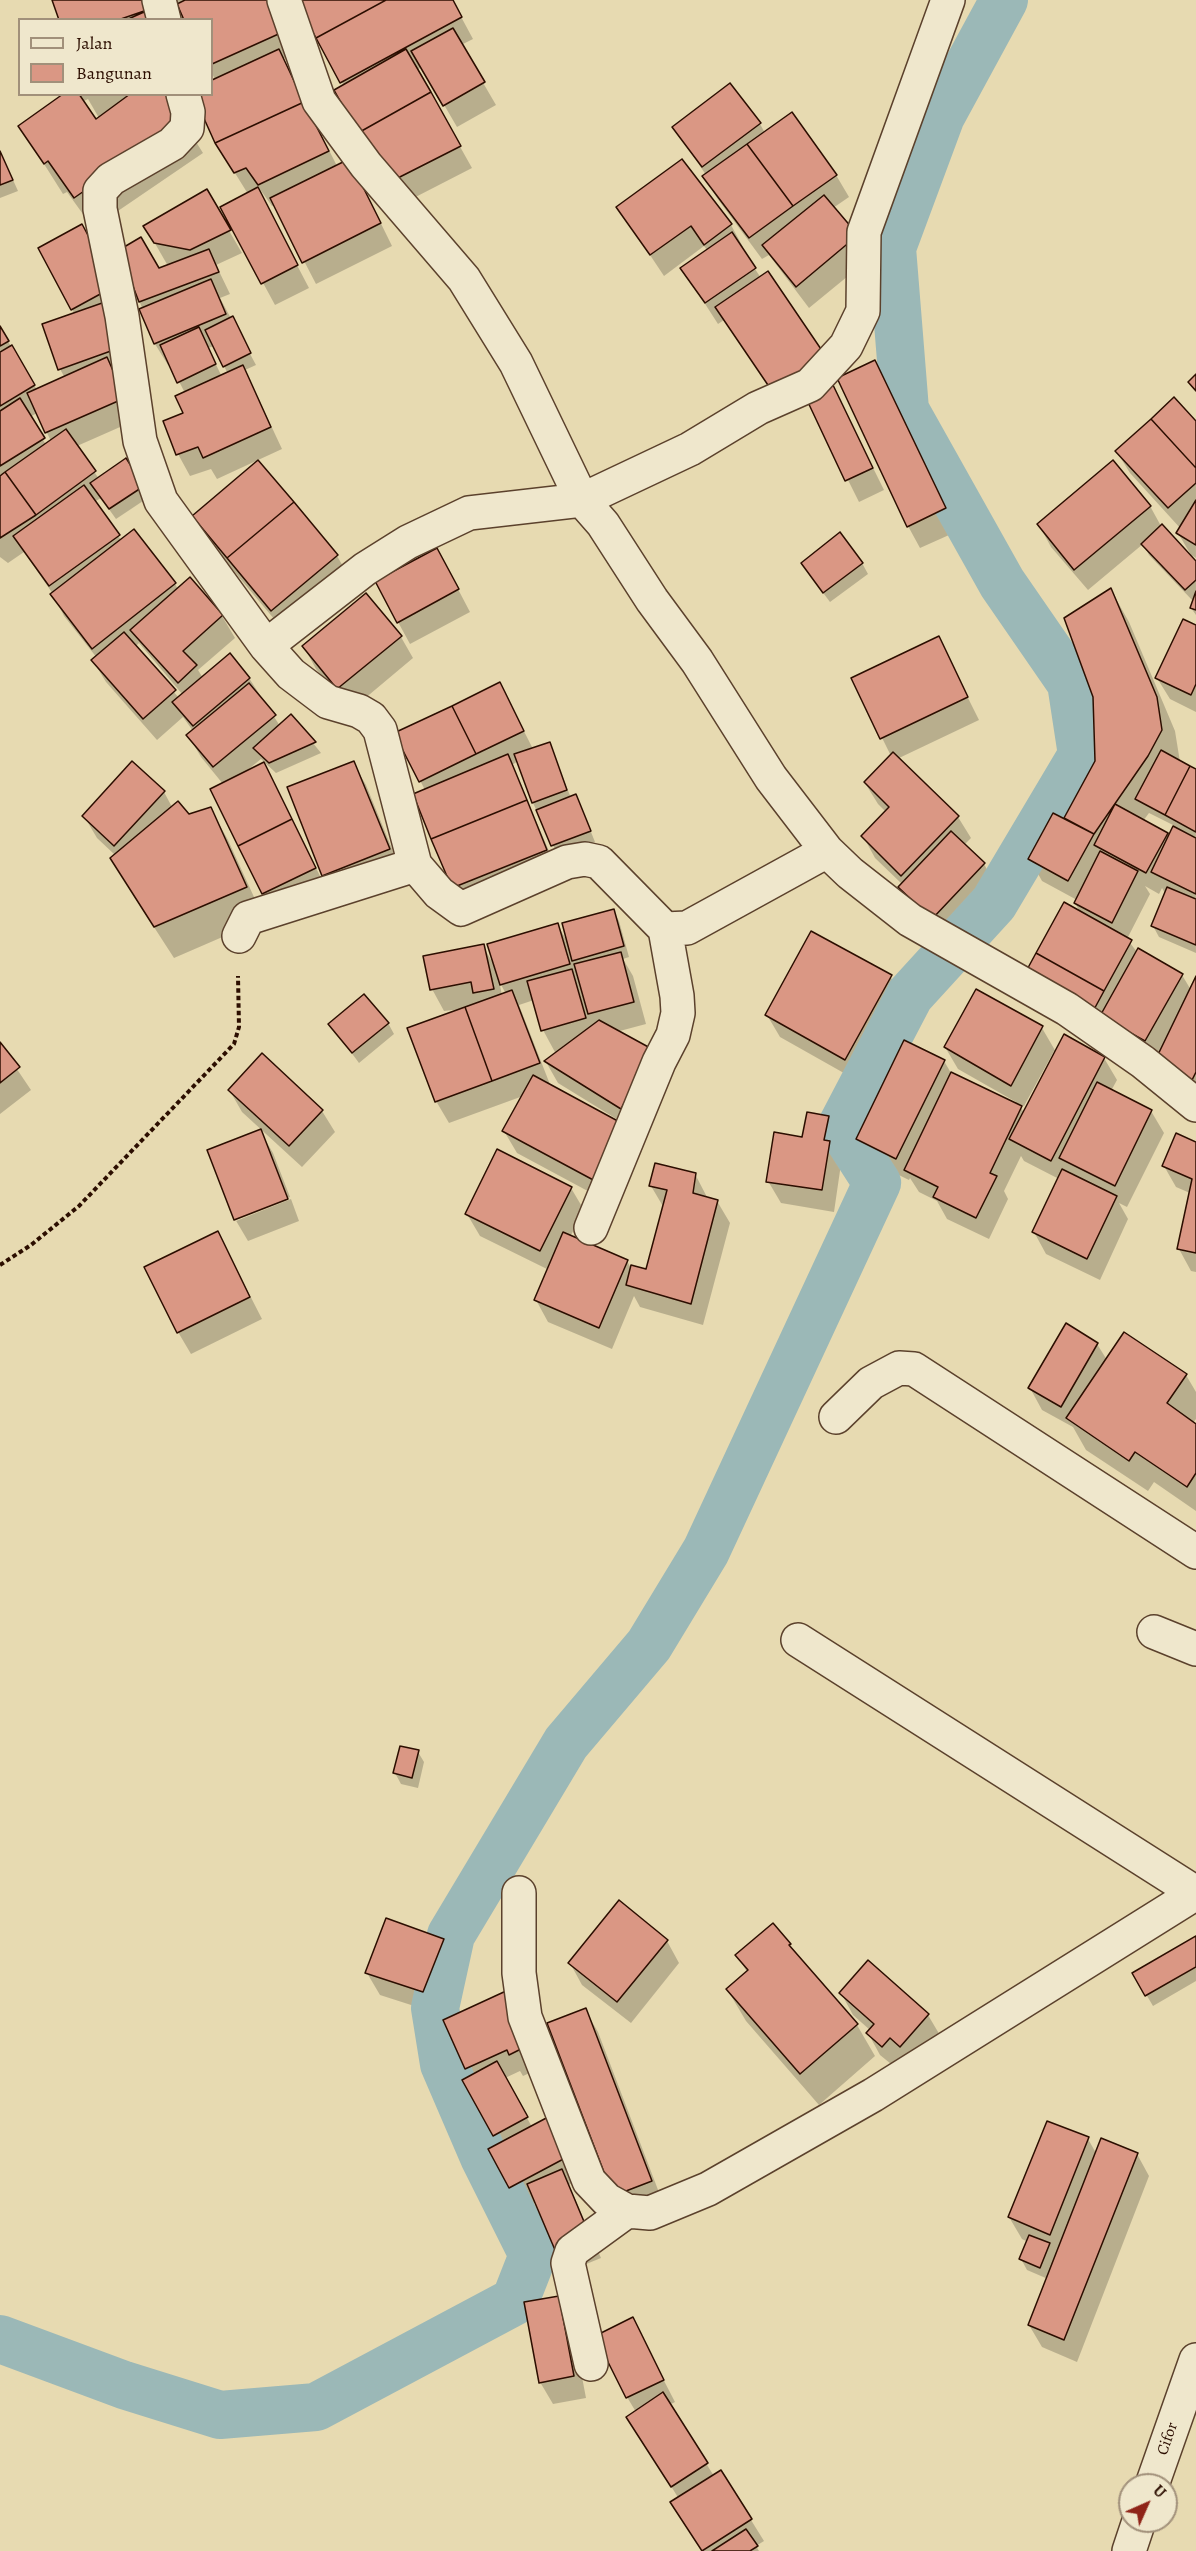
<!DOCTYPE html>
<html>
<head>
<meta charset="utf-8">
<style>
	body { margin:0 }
	#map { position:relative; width:1196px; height:2551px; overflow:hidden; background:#e7dab1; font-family:Alegreya,serif }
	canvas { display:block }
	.legend { position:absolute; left:18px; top:18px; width:195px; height:78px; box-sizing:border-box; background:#efe7cc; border:2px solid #a1907a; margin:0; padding:8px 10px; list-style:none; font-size:18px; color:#2c0e00 }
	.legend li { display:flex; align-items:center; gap:12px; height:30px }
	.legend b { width:30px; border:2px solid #a1907a }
	.north { position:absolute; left:1118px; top:2473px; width:60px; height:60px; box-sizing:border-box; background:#efe7cc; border:2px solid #a1907a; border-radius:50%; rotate:45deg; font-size:16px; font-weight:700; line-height:24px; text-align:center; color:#2c0e00 }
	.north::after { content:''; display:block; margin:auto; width:21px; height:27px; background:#8f2418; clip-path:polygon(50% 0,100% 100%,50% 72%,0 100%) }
</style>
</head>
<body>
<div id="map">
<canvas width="1196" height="2551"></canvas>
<ul class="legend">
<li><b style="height:8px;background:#efe7cc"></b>Jalan</li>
<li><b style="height:16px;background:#da9784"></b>Bangunan</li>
</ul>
<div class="north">U</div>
</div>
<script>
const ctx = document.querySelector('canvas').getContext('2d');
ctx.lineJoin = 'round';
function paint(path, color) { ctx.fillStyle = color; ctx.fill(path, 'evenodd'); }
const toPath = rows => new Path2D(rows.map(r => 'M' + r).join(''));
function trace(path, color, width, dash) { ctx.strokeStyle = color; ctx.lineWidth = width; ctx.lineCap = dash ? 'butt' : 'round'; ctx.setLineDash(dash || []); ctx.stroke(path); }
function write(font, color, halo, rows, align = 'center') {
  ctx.font = font + ' Alegreya,serif'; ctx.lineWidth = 4.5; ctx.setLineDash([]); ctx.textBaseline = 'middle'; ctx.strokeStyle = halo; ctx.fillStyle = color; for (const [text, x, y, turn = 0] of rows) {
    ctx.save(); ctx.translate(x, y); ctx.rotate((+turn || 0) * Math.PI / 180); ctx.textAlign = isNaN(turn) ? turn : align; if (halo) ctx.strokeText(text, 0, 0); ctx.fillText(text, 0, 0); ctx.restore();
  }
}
paint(toPath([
	[53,0,146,0,154,20,60,20],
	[176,0,269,0,294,54,283,59,337,166,361,183,392,246,316,284,275,205,272,206,259,188,257,189,309,288,275,305,222,207,248,194,230,165,212,94,212,82,215,80,212,73,212,20,180,8],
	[297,0,452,0,473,39,461,45,496,105,457,127,422,67,417,70,472,168,400,205,344,86],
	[65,94,166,94,203,153,93,228,67,192,63,194,20,126],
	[88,99,99,118,95,121,82,102],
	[760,124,765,133,836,175,849,197,833,208,870,258,809,308,769,255,762,259,717,198,704,177,706,175,674,127],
	[0,151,18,191,0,198],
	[206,191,242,253,216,265,230,294,220,298,256,365,245,370,282,449,217,479,211,469,190,476,178,454,185,414,185,393,170,364,168,365,155,344,121,250,158,270,168,266,145,226],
	[214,346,228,374,222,377,208,348],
	[618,207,731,225,743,247,741,248,761,278,813,394,833,387,884,490,859,502,807,398,786,412,724,320,718,324,682,268,707,250,704,246,664,276],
	[82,226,136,420,77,446,99,479,125,460,149,497,116,519,101,498,94,502,121,540,175,584,178,589,190,579,222,616,235,638,198,670,203,678,249,678,280,726,291,716,321,753,276,773,261,759,245,772,264,764,327,890,276,915,263,893,223,784,201,757,188,735,193,731,183,717,157,740,106,682,93,661,97,658,64,616,53,594,24,552,8,563,0,557,0,328,37,390,65,378,60,369,75,315,40,248],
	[37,413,51,441,46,445,30,417],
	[139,643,183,695,179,698,135,647],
	[875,362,958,531,920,548,908,526],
	[1196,423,1196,558,1191,555,1178,533,1181,529,1130,473,1117,452],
	[258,462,337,556,350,578,285,632,206,538,194,516],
	[1150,506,1161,526,1196,563,1196,615,1191,608,1196,596,1192,600,1149,555,1143,544,1088,590,1051,547,1039,525],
	[862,563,868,574,830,602,809,574],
	[449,572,470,612,410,644,398,622],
	[1111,590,1129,622,1175,731,1180,762,1196,771,1196,953,1159,937,1153,926,1166,895,1162,888,1159,894,1145,886,1150,894,1127,939,1137,952,1182,975,1191,990,1196,979,1196,1104,1031,988,1081,914,1075,903,1077,900,1042,881,1030,859,1068,822,1066,818,1096,761],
	[1149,813,1173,825,1174,828,1169,838,1167,834,1143,821],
	[1196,627,1196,712,1170,699,1157,678],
	[401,637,413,658,351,710,316,669,304,647],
	[938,638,979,720,897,759,958,817,971,838,964,845,984,864,996,886,946,940,912,909,900,887,902,884,875,858,863,836,886,812,878,804,865,783,891,756,853,679],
	[500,684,533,749,549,743,571,798,581,807,595,842,558,856,533,803,518,761,512,765,558,872,466,909,454,888,425,790,396,734],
	[353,763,366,785,401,871,336,897,323,875],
	[164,792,172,807,189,816,210,808,228,840,264,919,174,958,130,890,115,855,97,838,84,816],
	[613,910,619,921,629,957,623,959,633,976,646,1024,616,1032,663,1072,610,1203,517,1153,504,1131,523,1096,449,1123,436,1101,463,1009,444,1011,432,989,483,946,494,965,557,924,567,941],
	[499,981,506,994,502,995],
	[534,1000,543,1030,556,1054,546,1062,558,1083,623,1123,621,1125,551,1087,519,1005],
	[890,976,903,998,858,1081,780,1037,767,1015],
	[388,1023,394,1034,359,1063,330,1024],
	[1042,1028,1056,1052,1104,1058,1117,1080,1111,1091,1151,1111,1164,1133,1127,1207,1119,1203,1128,1219,1100,1280,1046,1254,1034,1232,1059,1179,1024,1161,1021,1156,1004,1191,1008,1199,989,1239,947,1219,937,1201,919,1192,910,1178,909,1180,870,1161,857,1139,944,1061,951,1073,1014,1104,1016,1102,958,1069,945,1047],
	[1054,1051,1056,1053,1024,1113,1019,1104,1024,1106],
	[0,1044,31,1090,0,1114],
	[230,1091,322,1111,335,1132,302,1167,242,1112],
	[828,1117,840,1139,837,1156,841,1164,834,1212,781,1203,768,1181,804,1139],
	[260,1131,273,1153,290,1197,236,1217,236,1221,291,1199,299,1221,248,1241,235,1219],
	[1196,1144,1196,1272,1191,1271,1179,1249,1190,1193,1176,1187,1164,1166],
	[695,1174,708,1199,717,1201,730,1223,703,1325,640,1307,634,1296,612,1349,548,1322,536,1300,549,1270,480,1236,467,1214,571,1188,584,1210,570,1237,627,1261,632,1270,647,1271,664,1208,651,1186],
	[218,1233,262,1319,191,1354,178,1332],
	[1097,1344,1107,1360,1186,1375,1196,1392,1196,1419,1193,1423,1196,1425,1196,1511,1154,1482,1148,1491,1086,1450,1073,1427,1042,1410,1030,1388],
	[418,1752,424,1762,418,1788,401,1784,395,1773],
	[773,1925,857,2025,875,2056,819,2105,746,2021,727,1989,747,1972,737,1955],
	[1196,1938,1196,1981,1153,2006,1134,1974],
	[443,1940,456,1962,436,2013,380,1995,367,1973],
	[667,1941,679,1963,631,2023,582,1985,570,1963],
	[869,1962,928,2015,941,2037,896,2068,880,2055,868,2033,870,2030,853,2015,841,1993],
	[506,1993,543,2067,523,2076,520,2071,505,2078,532,2127,582,2177,569,2185,601,2258,569,2271,536,2202,523,2209,511,2187,491,2149,500,2144,464,2080,472,2076,467,2068],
	[585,2010,598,2032,663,2203,627,2217],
	[1088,2139,1096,2153,1137,2154,1149,2176,1077,2362,1042,2347,1029,2325,1048,2279,1027,2270,1021,2259,1028,2242,1022,2239,1009,2217],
	[559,2298,571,2319,586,2398,553,2404,540,2382],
	[632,2319,675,2402,669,2405,714,2476,720,2472,751,2520,764,2541,756,2546,759,2551,702,2551,685,2524,679,2499,628,2417,636,2412,627,2397]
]), '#0003');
trace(toPath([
	[0,2339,124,2385,220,2415,316,2407,515,2301,533,2255,484,2157,444,2064,435,2008,451,1935,566,1743,649,1645,706,1551,877,1183,841,1127,910,995,994,903,1082,755,1071,683,1002,583,905,410,892,248,941,116,1004,0]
]), '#9bb8b7', 48);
const building = toPath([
	[52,0,143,0,147,10,118,20,59,20,52,0],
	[185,0,268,0,283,32,212,64,212,20,184,20,177,4,185,0],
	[295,0,386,0,316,38,295,0],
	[386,0,453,0,462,17,340,83,316,38,386,0],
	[144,12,148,20,126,20,144,12],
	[453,28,485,82,443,106,411,51,453,28],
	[279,49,304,102,215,143,193,94,212,94,212,80,279,49],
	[406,49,431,92,358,133,334,90,406,49],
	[730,83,761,123,702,167,672,127,730,83],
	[431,92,461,146,386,184,358,133,431,92],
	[63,94,79,94,96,119,130,94,168,94,186,120,74,198,48,161,44,164,18,126,63,94],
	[304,102,329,151,258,185,246,168,234,173,215,143,304,102],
	[792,112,837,175,793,206,747,144,792,112],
	[747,144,793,206,749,238,702,176,747,144],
	[0,151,13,180,0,185,0,151],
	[349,159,381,223,302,263,270,198,349,159],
	[682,159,732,224,704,245,691,226,650,255,616,207,682,159],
	[258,187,298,265,261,284,220,207,258,187],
	[207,189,231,230,190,250,154,243,143,226,207,189],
	[824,195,858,235,796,287,762,245,824,195],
	[82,224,115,286,71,310,38,248,82,224],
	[732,232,756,268,705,303,680,268,732,232],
	[141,237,159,268,209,249,219,272,139,302,119,250,141,237],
	[768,271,825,355,772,391,715,307,768,271],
	[211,279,226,314,154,344,139,309,211,279],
	[105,302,122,347,58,370,42,324,105,302],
	[233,316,251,353,223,367,205,330,233,316],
	[0,326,9,341,0,346,0,326],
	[199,327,216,364,177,383,160,345,199,327],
	[12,345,35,385,0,406,0,352,12,345],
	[107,357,125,398,45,433,27,393,107,357],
	[875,360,946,508,907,527,837,378,875,360],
	[243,365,271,427,203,458,198,447,176,455,163,421,183,413,175,396,243,365],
	[1196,374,1196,391,1188,382,1196,374],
	[833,385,873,468,845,481,806,398,833,385],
	[1174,397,1196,421,1196,468,1151,419,1174,397],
	[20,398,45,438,0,466,0,411,20,398],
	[1151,419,1196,468,1196,483,1168,508,1115,451,1151,419],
	[66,429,96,471,36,515,5,472,66,429],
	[126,458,144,486,109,509,90,483,126,458],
	[258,460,294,502,227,558,192,516,258,460],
	[1113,460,1151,506,1074,570,1037,524,1113,460],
	[5,472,36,515,0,538,0,476,5,472],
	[84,485,120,535,49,586,13,536,84,485],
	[1196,500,1196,545,1176,533,1196,500],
	[294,502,338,555,271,611,227,558,294,502],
	[1162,524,1196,561,1196,580,1185,590,1141,544,1162,524],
	[134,529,176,583,92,649,50,594,134,529],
	[840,532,863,563,823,593,801,563,840,532],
	[437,548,459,589,397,623,375,581,437,548],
	[190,577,223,615,183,651,197,665,178,683,130,630,190,577],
	[1111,588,1157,697,1162,730,1148,756,1094,834,1064,818,1095,761,1093,697,1064,618,1111,588],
	[1196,591,1196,610,1190,608,1196,591],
	[366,593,402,636,337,689,302,646,366,593],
	[1183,619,1196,625,1196,684,1191,695,1155,678,1183,619],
	[124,632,176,690,143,719,91,660,124,632],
	[939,636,968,697,880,739,851,678,939,636],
	[230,653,250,678,193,726,172,702,230,653],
	[500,682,524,731,476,754,452,706,500,682],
	[249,683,276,715,213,767,186,735,249,683],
	[452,706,476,754,419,782,394,733,452,706],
	[291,714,316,742,269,763,253,748,291,714],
	[550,742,567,790,532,803,514,754,550,742],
	[1161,750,1190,766,1165,815,1135,799,1161,750],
	[893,752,959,816,901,876,861,836,889,807,864,782,893,752],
	[508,754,527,800,431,839,413,794,508,754],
	[132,761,165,791,114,846,82,816,132,761],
	[354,761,390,849,322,876,287,787,354,761],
	[264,762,292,819,238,846,210,789,264,762],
	[1190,766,1196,769,1196,832,1165,815,1190,766],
	[576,794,591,831,551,846,536,810,576,794],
	[527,800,547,850,452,888,431,839,527,800],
	[178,801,189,814,211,807,247,887,154,927,110,858,178,801],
	[1115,804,1168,833,1146,873,1094,845,1115,804],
	[1053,813,1094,834,1068,881,1028,859,1053,813],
	[292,819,316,868,262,894,238,846,292,819],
	[1173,826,1196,838,1196,894,1151,872,1173,826],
	[951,831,985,863,932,919,898,887,951,831],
	[1100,851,1138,871,1112,923,1074,903,1100,851],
	[1167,887,1196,899,1196,945,1151,926,1167,887],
	[1064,902,1132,940,1104,991,1036,953,1064,902],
	[614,909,624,946,572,961,562,923,614,909],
	[558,923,570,964,500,985,487,944,558,923],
	[811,931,892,975,845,1060,765,1015,811,931],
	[484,944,494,989,473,993,471,982,430,990,423,956,484,944],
	[1138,948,1183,974,1145,1041,1100,1016,1138,948],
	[621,952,634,1002,588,1014,574,964,621,952],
	[1036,953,1104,991,1091,1015,1023,977,1036,953],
	[572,969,586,1018,541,1031,527,981,572,969],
	[1196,976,1196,1072,1189,1086,1152,1067,1196,976],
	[976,989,1043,1026,1011,1086,944,1047,976,989],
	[512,990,540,1063,492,1081,465,1007,512,990],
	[364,994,389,1023,352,1053,328,1024,364,994],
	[465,1007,492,1081,435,1102,407,1028,465,1007],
	[599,1020,652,1049,621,1109,544,1061,599,1020],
	[1064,1034,1105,1057,1051,1161,1009,1139,1064,1034],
	[904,1040,945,1060,896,1159,856,1139,904,1040],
	[0,1042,20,1067,0,1083,0,1042],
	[262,1053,323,1110,289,1146,228,1090,262,1053],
	[951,1072,1022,1106,990,1173,997,1176,976,1218,933,1197,938,1187,904,1170,951,1072],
	[533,1075,627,1126,597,1182,502,1131,533,1075],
	[1097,1082,1152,1110,1115,1186,1059,1158,1097,1082],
	[807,1112,829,1116,824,1140,830,1141,822,1190,766,1182,774,1132,802,1137,807,1112],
	[261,1129,288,1199,234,1220,207,1150,261,1129],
	[1176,1133,1196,1142,1196,1253,1177,1249,1192,1179,1162,1166,1176,1133],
	[497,1149,572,1187,540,1251,465,1214,497,1149],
	[655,1163,696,1173,693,1193,718,1200,691,1304,626,1285,631,1265,646,1269,667,1190,649,1186,655,1163],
	[1062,1169,1117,1196,1087,1259,1032,1232,1062,1169],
	[218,1231,250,1297,177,1333,144,1267,218,1231],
	[563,1232,628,1260,599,1328,534,1300,563,1232],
	[1066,1323,1098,1343,1061,1407,1028,1388,1066,1323],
	[1124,1332,1187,1374,1167,1403,1196,1424,1196,1473,1187,1487,1135,1452,1129,1461,1066,1418,1124,1332],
	[400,1746,419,1750,412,1778,393,1773,400,1746],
	[619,1900,668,1940,617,2002,568,1963,619,1900],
	[386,1918,444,1939,423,1992,365,1973,386,1918],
	[773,1923,791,1944,789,1945,858,2024,800,2074,726,1989,748,1970,735,1955,773,1923],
	[1196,1936,1196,1967,1145,1996,1132,1973,1196,1936],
	[868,1960,929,2014,900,2047,890,2038,882,2047,866,2033,874,2024,839,1993,868,1960],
	[506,1991,531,2044,509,2055,507,2050,465,2069,443,2020,506,1991],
	[586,2008,652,2181,613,2196,547,2023,586,2008],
	[497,2061,528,2117,493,2136,462,2080,497,2061],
	[550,2116,571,2155,509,2188,488,2149,550,2116],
	[1047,2121,1089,2137,1050,2235,1008,2217,1047,2121],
	[1101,2138,1138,2153,1064,2340,1028,2325,1101,2138],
	[562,2169,590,2236,555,2250,527,2184,562,2169],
	[1029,2235,1050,2243,1040,2268,1019,2259,1029,2235],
	[559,2296,574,2376,539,2383,524,2302,559,2296],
	[633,2317,664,2380,626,2398,595,2336,633,2317],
	[663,2392,708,2463,671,2487,626,2417,663,2392],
	[721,2470,752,2519,702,2551,670,2502,721,2470],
	[746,2529,758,2546,750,2551,712,2551,746,2529]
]);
paint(building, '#da9784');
trace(building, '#2c0e00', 1.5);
const minor = toPath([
	[159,0,164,20],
	[284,0,319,101,366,165,464,279,516,363,582,500,603,524,652,600,697,661,771,778,827,851,850,873,910,920,1067,1009,1143,1062,1196,1105],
	[183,94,188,112,187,128,172,144,111,179,100,191,100,209,122,316,140,441,161,501,266,646,291,674,328,702,359,711,371,718,380,730,415,865,439,893,461,909,567,862,585,859,599,862,665,929,687,928,827,851],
	[266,646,365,569,408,542,469,513,582,500,690,449,758,408,810,385,846,346,863,311,864,232,948,0],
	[239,936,248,918,415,865],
	[591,1228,659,1062,673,1035,678,1013,677,996,665,929],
	[836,1417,871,1383,899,1368,914,1369,1196,1552],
	[1154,1632,1196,1649],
	[798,1640,1196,1893],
	[519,1893,519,1973,525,2017,589,2181,607,2200,627,2211,650,2213,708,2189,873,2095,1196,1893],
	[591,2364,568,2263,572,2251,627,2211]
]);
const tertiary = toPath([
	[1152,2485,1196,2360],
	[1129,2551,1139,2521]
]);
trace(minor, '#5b412c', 36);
trace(tertiary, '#5b412c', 36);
trace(toPath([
	[0,1265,31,1245,79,1206,234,1044,239,1027,238,976]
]), '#2c0e00', 4, [4.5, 3]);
trace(minor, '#efe7cc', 33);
trace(tertiary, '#efe7cc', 33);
write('16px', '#2c0e00', '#efe7cc', [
	["Cifor",1168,2439,-71]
]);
</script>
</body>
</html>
